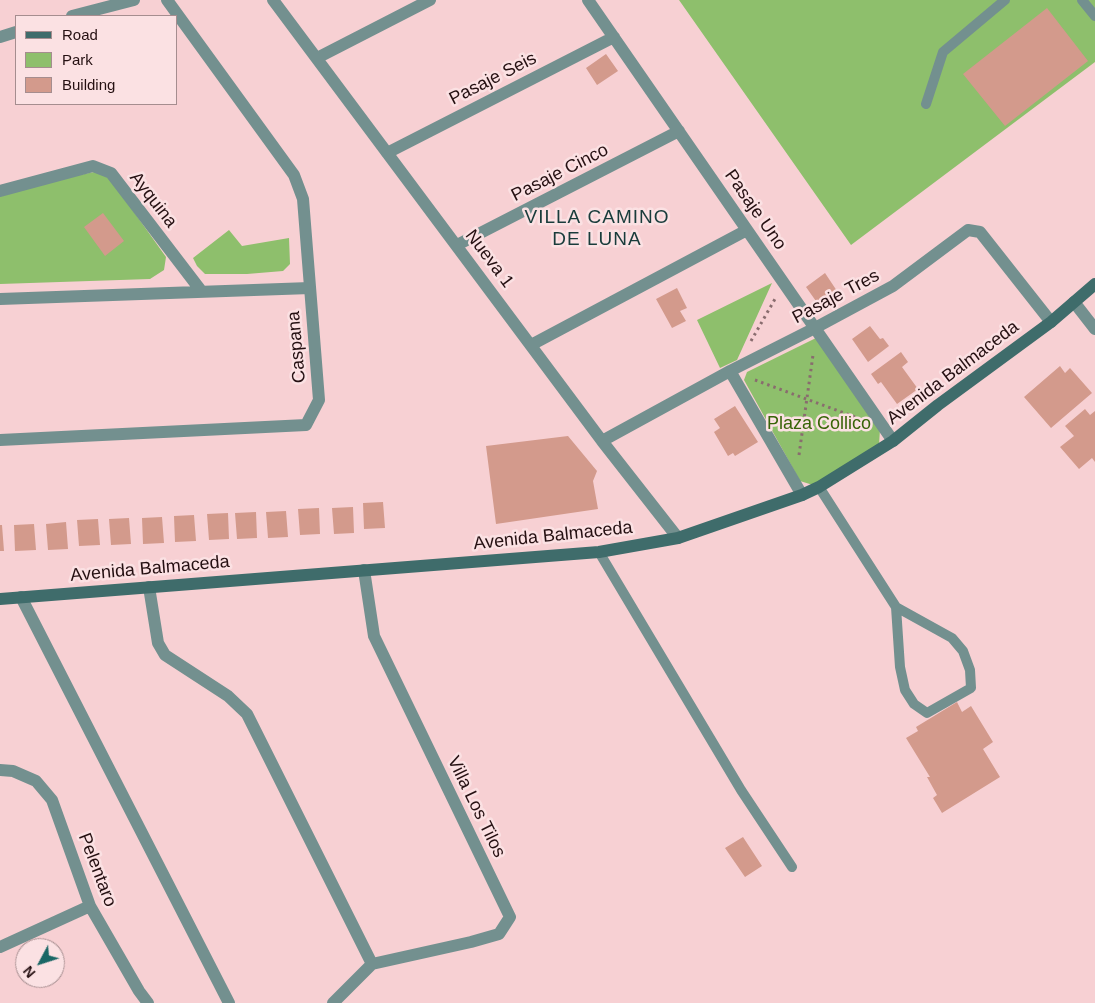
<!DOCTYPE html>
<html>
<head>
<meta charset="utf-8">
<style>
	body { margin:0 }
	#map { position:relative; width:1095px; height:1003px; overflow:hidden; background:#f7d0d3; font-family:Arial,sans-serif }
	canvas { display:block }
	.legend { position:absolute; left:15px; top:15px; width:162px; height:90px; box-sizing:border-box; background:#fbe1e3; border:1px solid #a58d8f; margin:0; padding:6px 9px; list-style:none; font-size:15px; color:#251012 }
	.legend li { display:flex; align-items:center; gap:10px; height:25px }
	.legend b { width:25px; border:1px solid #a58d8f }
	.north { position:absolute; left:15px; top:938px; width:50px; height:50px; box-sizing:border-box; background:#fbe1e3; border:1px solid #a58d8f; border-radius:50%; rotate:230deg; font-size:14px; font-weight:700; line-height:20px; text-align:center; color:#251012 }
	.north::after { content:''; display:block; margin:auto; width:18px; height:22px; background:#1a6766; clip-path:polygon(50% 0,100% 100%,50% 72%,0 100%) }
</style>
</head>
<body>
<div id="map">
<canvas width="1095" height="1003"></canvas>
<ul class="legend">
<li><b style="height:6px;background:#3f6c6b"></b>Road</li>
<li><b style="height:14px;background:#8ebf6c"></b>Park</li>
<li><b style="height:14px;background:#d39a8c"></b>Building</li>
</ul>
<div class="north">N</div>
</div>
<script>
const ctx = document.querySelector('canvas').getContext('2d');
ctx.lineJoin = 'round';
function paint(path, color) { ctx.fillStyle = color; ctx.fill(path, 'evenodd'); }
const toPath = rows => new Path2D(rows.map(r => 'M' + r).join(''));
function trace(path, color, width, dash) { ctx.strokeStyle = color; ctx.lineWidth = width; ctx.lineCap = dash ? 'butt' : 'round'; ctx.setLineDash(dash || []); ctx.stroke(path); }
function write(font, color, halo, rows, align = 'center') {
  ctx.font = font + ' Arial,sans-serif'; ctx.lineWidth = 5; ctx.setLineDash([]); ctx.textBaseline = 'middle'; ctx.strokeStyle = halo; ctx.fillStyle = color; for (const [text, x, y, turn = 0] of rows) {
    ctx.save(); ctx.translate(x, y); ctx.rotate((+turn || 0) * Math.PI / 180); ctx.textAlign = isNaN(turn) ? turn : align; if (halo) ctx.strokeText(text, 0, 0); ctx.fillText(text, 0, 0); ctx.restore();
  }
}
paint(toPath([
	[679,0,1095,0,1095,62,851,245],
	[104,170,166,257,164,270,150,279,0,284,0,191],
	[229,230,242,246,289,238,290,264,283,271,247,274,205,274,197,266,193,258],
	[772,283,737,360,720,368,697,320],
	[816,338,880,429,879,445,813,485,800,481,744,380,747,372]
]), '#8ebf6c');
paint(toPath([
	[1047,8,1088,61,1005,126,963,74],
	[606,54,618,71,597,85,586,68],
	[103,213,124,241,105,256,84,227],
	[825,273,837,291,818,304,806,287],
	[677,288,687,308,680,311,686,321,672,328,656,299],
	[870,326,880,339,883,338,889,346,868,362,852,339],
	[901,352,908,362,902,367,918,389,897,404,881,382,878,384,871,374],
	[1060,366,1065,373,1070,368,1092,393,1051,428,1024,397],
	[735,406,758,442,735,456,733,453,728,456,714,432,720,428,714,419],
	[1085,409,1090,415,1095,411,1095,462,1092,458,1079,469,1060,447,1074,436,1065,426],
	[568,436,597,471,593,481,598,509,496,524,486,446],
	[383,502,385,528,364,529,363,503],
	[353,507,354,533,334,534,332,508],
	[319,508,320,534,300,535,298,509],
	[286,511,288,537,268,538,266,512],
	[256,512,257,538,237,539,235,513],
	[228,513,229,539,209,540,207,514],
	[194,515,196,541,175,542,174,516],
	[162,517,164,543,143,544,142,518],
	[129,518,131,544,111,545,109,519],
	[98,519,100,545,79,546,77,520],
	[66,522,68,549,48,550,46,524],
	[34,524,36,550,15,551,14,525],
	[0,525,2,525,4,551,0,551],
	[957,702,962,712,971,706,993,742,983,749,1000,777,942,813,933,798,937,795,927,777,930,777,906,738,918,731,916,727],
	[743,837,762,866,745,877,725,848]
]), '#d39a8c');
trace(toPath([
	[751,341,775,299],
	[755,380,855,417],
	[799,455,813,355]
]), '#896c6e', 3, [2.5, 4]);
trace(toPath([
	[1082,0,1095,16],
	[926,104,943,52,1005,0],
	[819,487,896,607,900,667,905,690,914,704,927,713,971,688,970,670,963,651,952,638,896,607],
	[599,552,741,790,792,867]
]), '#73908f', 10);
trace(toPath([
	[273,0,602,441,678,538],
	[588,0,893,441],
	[72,16,134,0],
	[0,37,16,32],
	[317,58,430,0],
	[387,153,614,37],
	[0,191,93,166,111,173,202,292],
	[457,245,679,131],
	[0,299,310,288],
	[1074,302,1095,329],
	[531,345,747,230],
	[730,371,802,495],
	[0,440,306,425,319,400,303,199,294,175,167,0],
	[602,441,730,371,815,328,893,286,968,230,980,232,1051,322],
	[149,587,158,643,165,655,228,696,247,714,372,964],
	[21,597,229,1003],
	[0,770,13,771,36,781,52,800,90,906,139,991,148,1003],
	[0,947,90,906],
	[333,1003,372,964,471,942,499,934,510,917,374,636,364,570]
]), '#73908f', 12);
trace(toPath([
	[0,599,599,552,678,538,802,495,819,487,893,441,938,405,1051,322,1095,284]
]), '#3f6c6b', 12);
write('18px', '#251012', '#fbe1e3', [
	["Pasaje Seis",493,79,-27],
	["Pasaje Cinco",560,173,-27],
	["Ayquina",153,200,52],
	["Pasaje Uno",755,210,55],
	["Nueva 1",489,259,53],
	["Pasaje Tres",836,297,-28],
	["Caspana",297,347,-95],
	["Avenida Balmaceda",953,373,-37],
	["Avenida Balmaceda",553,536,-6],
	["Avenida Balmaceda",150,569,-5],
	["Villa Los Tilos",476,807,64],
	["Pelentaro",97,870,69]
]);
write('18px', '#386408', '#fbe1e3', [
	["Plaza Collico",819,424]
]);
ctx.letterSpacing = '1px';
write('19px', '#193c3b', '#fbe1e3', [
	["VILLA CAMINO",597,218],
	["DE LUNA",597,240]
]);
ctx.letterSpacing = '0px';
</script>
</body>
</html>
